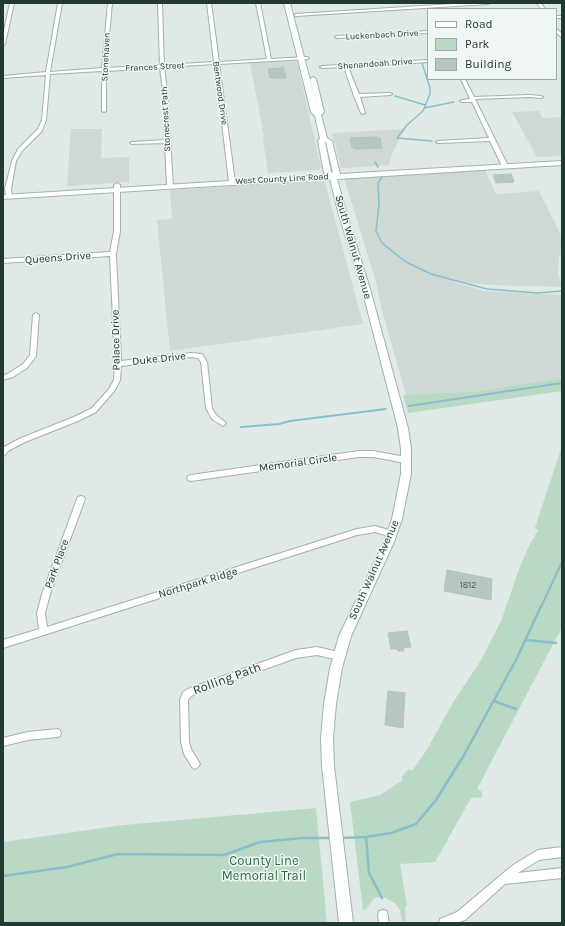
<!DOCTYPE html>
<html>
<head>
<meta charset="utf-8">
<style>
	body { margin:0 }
	#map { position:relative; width:565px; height:926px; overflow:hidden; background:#dfe9e5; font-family:Karla,sans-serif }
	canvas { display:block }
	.frame { position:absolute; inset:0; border:4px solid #223833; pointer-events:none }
	.legend { position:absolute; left:427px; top:8px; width:130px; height:72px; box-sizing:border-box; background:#eff6f3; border:1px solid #9daaa6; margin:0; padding:5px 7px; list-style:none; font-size:12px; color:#223833 }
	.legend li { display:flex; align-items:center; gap:8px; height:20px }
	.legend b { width:20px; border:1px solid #9daaa6 }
</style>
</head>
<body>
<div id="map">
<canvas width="565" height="926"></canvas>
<div class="frame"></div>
<ul class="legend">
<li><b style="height:5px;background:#fff"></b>Road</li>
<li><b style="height:11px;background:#bad9c4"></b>Park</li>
<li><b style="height:11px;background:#b8c6c1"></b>Building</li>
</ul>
</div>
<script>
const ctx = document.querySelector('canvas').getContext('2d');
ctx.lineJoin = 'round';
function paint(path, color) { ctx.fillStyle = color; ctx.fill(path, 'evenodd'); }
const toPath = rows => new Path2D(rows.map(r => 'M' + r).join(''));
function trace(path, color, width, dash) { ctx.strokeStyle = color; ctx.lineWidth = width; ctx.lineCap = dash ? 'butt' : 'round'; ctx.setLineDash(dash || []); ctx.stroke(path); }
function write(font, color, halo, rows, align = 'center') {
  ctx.font = font + ' Karla,sans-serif'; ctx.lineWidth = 3; ctx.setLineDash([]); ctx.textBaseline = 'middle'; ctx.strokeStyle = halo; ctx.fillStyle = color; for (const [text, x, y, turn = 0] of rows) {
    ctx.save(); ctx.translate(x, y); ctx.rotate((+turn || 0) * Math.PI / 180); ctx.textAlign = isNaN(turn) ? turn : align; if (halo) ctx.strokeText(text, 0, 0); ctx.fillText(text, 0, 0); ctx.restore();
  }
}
paint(toPath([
	[294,61,297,61,321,168,319,170,268,173,263,139,264,136,250,63],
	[539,111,542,118,562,117,562,156,537,157,512,112],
	[71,129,102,129,101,158,129,157,129,182,67,186],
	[405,129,392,154,389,164,390,165,345,168,341,167,332,133],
	[485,170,496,194,539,191,562,237,562,255,559,256,558,274,562,287,491,285,450,281,485,291,562,295,562,378,479,391,406,395,381,307,376,282,345,181,347,179],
	[321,181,325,182,363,324,170,351,157,220,172,219,170,190]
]), '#ced9d4');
paint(toPath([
	[562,378,562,391,408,413,403,395,479,391],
	[562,446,562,627,477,789,481,791,483,797,471,798,435,862,400,864,407,906,405,906,406,922,402,920,400,910,395,903,383,897,374,898,365,910,363,910,350,802,380,795,403,780,401,777,409,769,412,771,426,751,454,701,481,660,501,621,521,564,529,546,538,530,535,528],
	[316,808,327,923,3,923,3,842,124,825]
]), '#bad9c4');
trace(toPath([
	[395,96,425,105],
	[424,108,454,102],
	[397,138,407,125,423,111,430,94,430,88,422,63],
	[397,138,432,141],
	[375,162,378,167],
	[382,177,378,183,379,204,376,231,382,243,406,262,431,274,487,289,538,293,562,291]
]), '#8bbdca', 1.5);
trace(toPath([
	[409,406,562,383],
	[241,427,279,424,290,421,386,409],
	[541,607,562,562]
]), '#8bbdca', 2);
trace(toPath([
	[526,640,556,643],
	[494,701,516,709],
	[366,837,369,873,382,898],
	[340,838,366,837,391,833,416,824,436,800,464,755,517,658,541,606],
	[3,876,67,867,118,854,224,855,260,842,303,838,332,838]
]), '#8bbdca', 2.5);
const building = toPath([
	[283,67,286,78,270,78,268,69,281,68,283,67],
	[376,137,380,138,382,148,356,149,352,147,350,138,376,137],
	[511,174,514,182,496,183,493,175,511,174],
	[447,570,492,579,491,600,444,591,447,570],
	[407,631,411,647,403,648,404,651,398,651,397,649,391,649,388,633,407,631],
	[388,691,405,693,403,728,385,725,388,691]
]);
paint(building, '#b8c6c1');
trace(building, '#b2c2bc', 1);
const street = toPath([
	[10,3,14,3,5,44,3,45,3,35,10,3],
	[58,3,62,3,50,72,102,68,108,3,112,3,106,68,160,65,158,3,162,3,164,65,214,62,207,3,211,3,219,62,267,59,256,3,260,3,271,59,307,57,309,58,307,59,219,64,235,182,232,184,229,182,215,64,164,67,167,91,173,186,170,188,167,186,165,143,132,144,130,143,132,142,165,140,163,91,160,68,106,71,106,111,104,112,102,111,102,71,50,74,46,120,42,131,22,151,16,161,11,189,12,197,11,198,7,198,5,189,12,161,18,149,38,129,42,120,46,75,3,78,3,76,46,72,58,3],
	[469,3,490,3,488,4,296,16,294,15,296,14,469,3],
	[537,3,541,3,545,9,541,9,537,3],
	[556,16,562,16,562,18,556,18,556,16],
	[556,28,562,34,562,38,556,32,556,28],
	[428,31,428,33,337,38,335,37,337,36,428,31],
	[428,60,428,62,348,67,359,94,390,93,392,94,390,95,360,97,365,113,363,114,361,113,354,96,344,67,322,68,320,67,322,66,428,60],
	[461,79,465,79,474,97,529,95,541,96,543,97,541,98,529,97,475,99,508,166,507,167,502,166,490,141,438,143,436,142,438,141,489,138,472,102,462,102,460,101,462,100,470,99,461,79],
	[117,183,120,185,120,231,116,254,121,361,191,353,202,354,207,362,212,408,216,415,226,423,223,426,212,419,206,408,201,362,198,358,191,357,121,366,120,380,115,390,96,412,78,421,25,442,8,451,5,455,3,456,4,447,21,438,74,417,92,408,109,389,114,380,115,364,110,256,3,263,3,259,110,252,114,231,114,185,117,183],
	[36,313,39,315,36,356,27,368,13,377,3,380,3,376,9,373,23,364,30,355,33,315,36,313],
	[359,451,373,451,406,457,408,458,409,460,408,462,406,463,373,457,359,457,191,481,188,480,187,478,188,476,191,475,359,451],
	[81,496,84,497,85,499,50,594,45,613,47,627,357,529,375,526,395,532,396,534,395,536,392,537,375,532,357,535,3,648,3,640,39,629,37,613,42,594,77,499,78,497,81,496],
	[317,647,339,652,342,653,343,656,342,659,339,660,317,655,296,658,193,695,189,698,188,700,189,742,191,749,200,764,198,767,195,769,192,767,184,754,181,742,180,700,183,692,190,688,296,650,317,647],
	[57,729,60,730,61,733,60,736,57,737,28,740,3,746,3,738,28,732,57,729],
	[562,847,562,857,539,860,518,873,562,868,562,878,505,884,465,920,456,923,439,923,440,919,457,912,513,865,538,850,562,847],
	[383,910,387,911,389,923,379,923,378,915,379,911,383,910]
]);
const secondary = toPath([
	[284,3,290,3,318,111,310,79,313,77,316,79,324,112,321,115,327,138,332,141,340,174,562,161,562,165,337,179,347,215,370,289,408,428,411,449,411,474,402,519,394,542,351,636,342,668,336,704,333,738,334,766,353,923,339,923,322,766,321,738,324,704,330,668,339,636,384,542,392,519,401,474,401,449,398,428,362,289,339,215,330,179,3,199,3,195,326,175,324,173,318,141,320,138,315,116,311,112,284,3],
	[325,142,326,142,333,173,331,172,325,142]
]);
trace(street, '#a3b0ac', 2);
trace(secondary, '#a0b4ae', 2);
paint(street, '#fff');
paint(secondary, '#fff');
write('9px', '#223833', '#eff6f3', [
	["Luckenbach Drive",382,35,-3],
	["Stonehaven",106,57,-87],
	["Shenandoah Drive",375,64,-4],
	["Frances Street",155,67,-3],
	["Bentwood Drive",220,93,82],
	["Stonecrest Path",166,119,-93],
	["West County Line Road",282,179,-3]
]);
write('9px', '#485c56', null, [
	["1812",468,585]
]);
write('11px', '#223833', '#eff6f3', [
	["South Walnut Avenue",353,247,74],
	["Queens Drive",58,258,-4],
	["Palace Drive",116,340,-91],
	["Duke Drive",159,359,-6],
	["Memorial Circle",298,463,-8],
	["Park Place",57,564,-70],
	["South Walnut Avenue",374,570,-66],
	["Northpark Ridge",198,583,-17]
]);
write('13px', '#223833', '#eff6f3', [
	["Rolling Path",227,679,-20]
]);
write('13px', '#306b4a', '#eff6f3', [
	["County Line",264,861],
	["Memorial Trail",264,876]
]);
</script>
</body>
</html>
